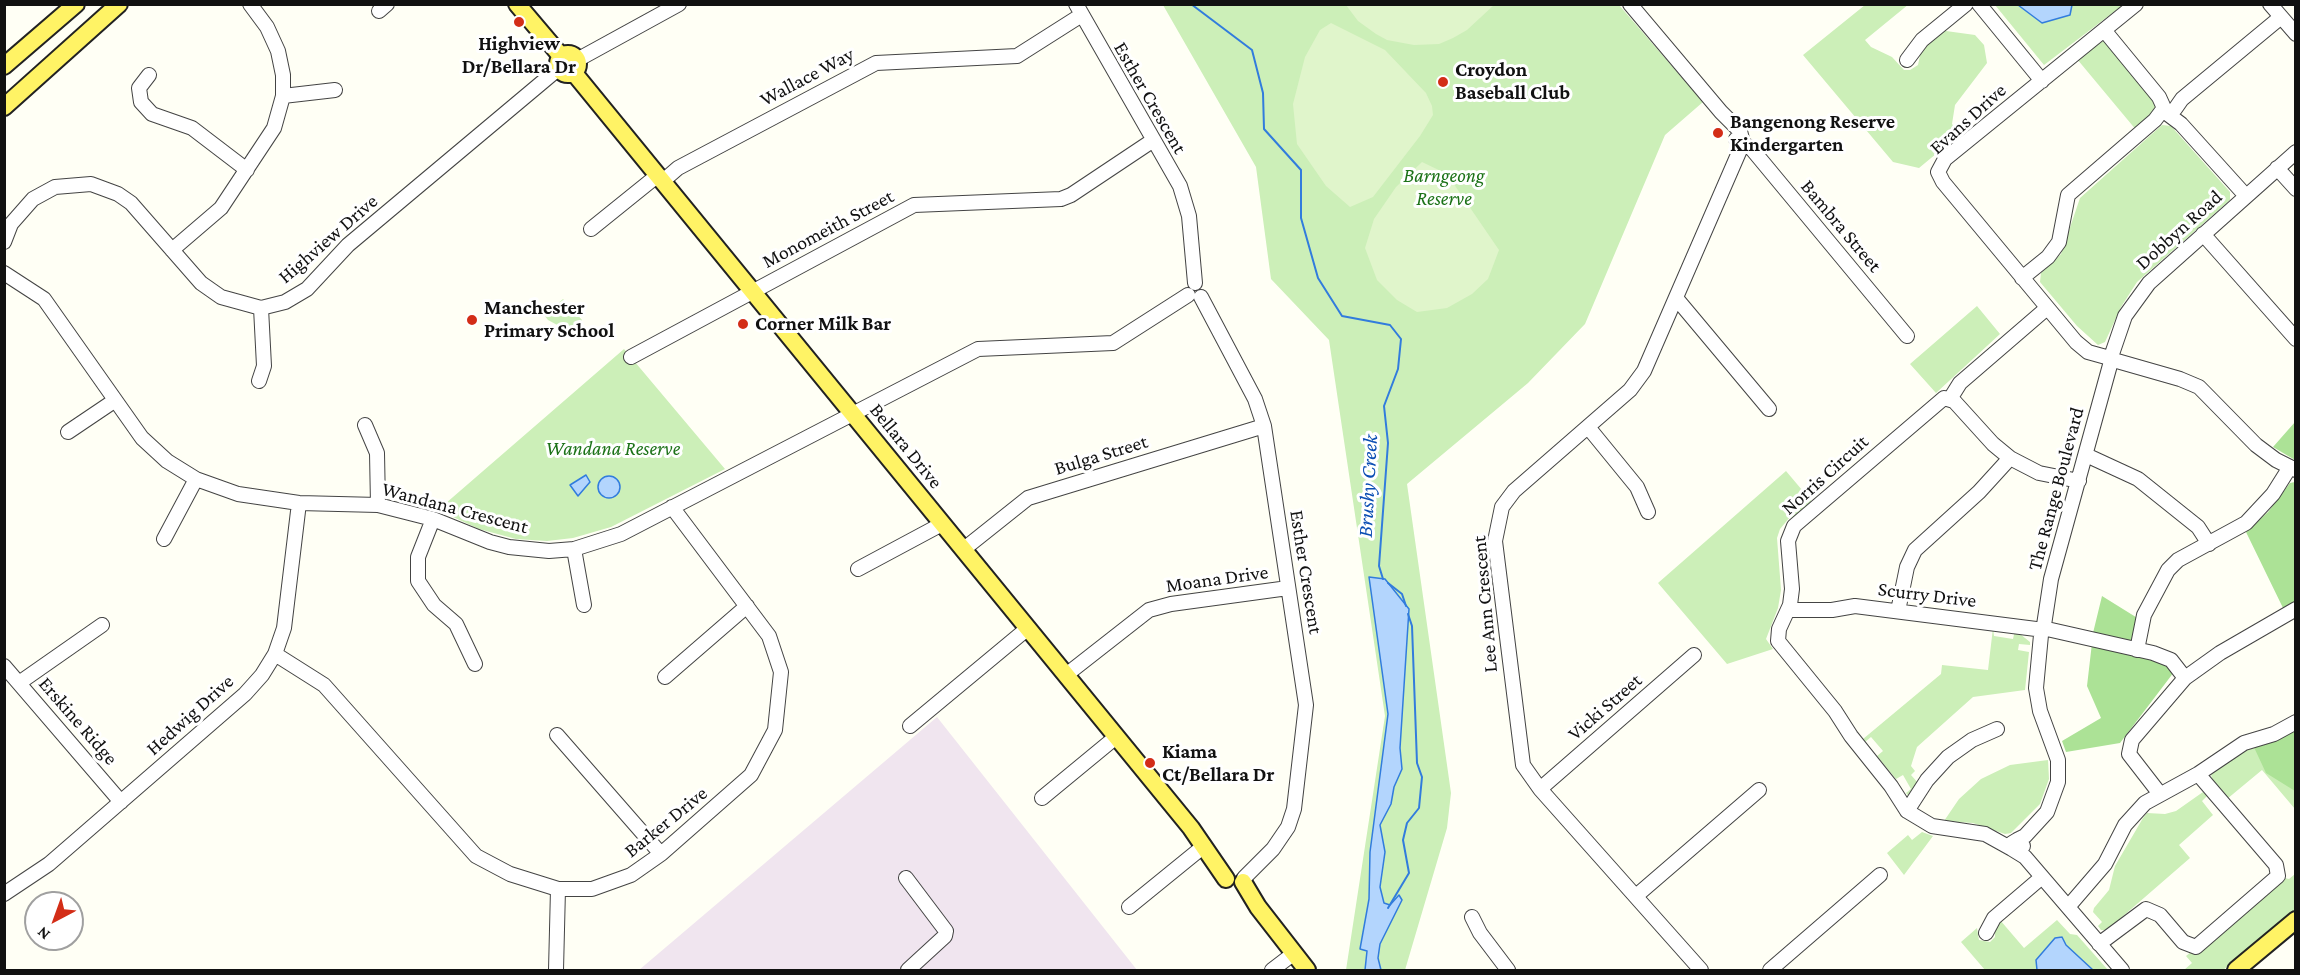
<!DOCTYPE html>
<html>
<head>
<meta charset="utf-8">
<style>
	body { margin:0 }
	#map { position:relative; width:2300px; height:975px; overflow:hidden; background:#fffff5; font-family:"Crimson Pro",serif }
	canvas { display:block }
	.frame { position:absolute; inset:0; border:6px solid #111; pointer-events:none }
	.north { position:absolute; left:24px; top:891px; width:60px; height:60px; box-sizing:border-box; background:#fff; border:2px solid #a0a0a0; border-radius:50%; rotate:221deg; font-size:16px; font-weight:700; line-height:24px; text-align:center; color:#111 }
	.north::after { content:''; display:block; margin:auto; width:21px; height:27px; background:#d32d17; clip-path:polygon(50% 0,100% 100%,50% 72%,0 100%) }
</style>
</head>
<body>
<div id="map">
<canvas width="2300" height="975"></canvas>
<div class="frame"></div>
<div class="north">N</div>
</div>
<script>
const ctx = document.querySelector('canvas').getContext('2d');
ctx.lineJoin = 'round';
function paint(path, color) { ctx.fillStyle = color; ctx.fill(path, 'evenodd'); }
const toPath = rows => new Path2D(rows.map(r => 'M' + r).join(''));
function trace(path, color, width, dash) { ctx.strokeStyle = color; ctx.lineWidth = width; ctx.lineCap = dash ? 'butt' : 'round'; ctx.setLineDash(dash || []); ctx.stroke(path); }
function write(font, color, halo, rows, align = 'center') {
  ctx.font = font + ' "Crimson Pro",serif'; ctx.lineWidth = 6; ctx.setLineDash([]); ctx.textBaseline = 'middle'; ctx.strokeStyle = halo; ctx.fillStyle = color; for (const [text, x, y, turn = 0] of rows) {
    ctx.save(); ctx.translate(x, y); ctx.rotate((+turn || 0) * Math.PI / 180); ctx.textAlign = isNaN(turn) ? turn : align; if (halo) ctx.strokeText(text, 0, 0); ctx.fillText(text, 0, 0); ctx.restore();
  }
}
paint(toPath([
	[937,717,1137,970,639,970]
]), '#f0e5ef');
paint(toPath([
	[1909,4,1865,40,1871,47,1892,57,1904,70,1910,70,1918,65,1922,46,1943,27,1946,31,1975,35,1984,45,1987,63,1955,105,1952,124,1960,134,1919,168,1893,162,1803,55,1865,5],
	[1163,5,1619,5,1703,102,1665,135,1585,324,1528,383,1407,484,1451,793,1447,828,1405,970,1346,970,1385,716,1329,340,1271,279,1256,167],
	[1995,5,2123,5,2044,65],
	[2103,41,2107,41,2159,105,2137,131,2077,59],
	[2162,125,2171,126,2230,192,2230,200,2137,282,2121,307,2105,342,2098,345,2077,326,2040,282,2041,273,2061,254,2080,198],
	[563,299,582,320,574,334,548,320,544,315],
	[1977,306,2000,334,1936,393,1910,364],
	[624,349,725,469,611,527,573,538,547,541,516,539,479,529,438,510],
	[1786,471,1813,503,1794,520,1790,517,1780,529,1777,538,1781,590,1778,608,1766,639,1773,649,1727,664,1658,583],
	[1993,628,1994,636,2013,639,2015,630,2030,642,2030,645,2019,644,2018,650,2029,652,2025,690,1973,697,1917,747,1911,766,1915,771,1911,775,1919,784,1910,798,1906,793,1911,789,1903,775,1896,779,1877,756,1883,751,1871,737,1865,742,1863,739,1941,674,1942,665,1988,670],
	[2295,725,2295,809,2262,770,2227,799,2212,781,2211,773,2233,755],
	[2048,760,2049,779,2040,804,2011,833,2005,834,1973,823,1944,821,1959,799,1981,779,2010,765],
	[2203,792,2207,796,2202,801,2213,815,2179,845,2190,858,2107,930,2101,930,2098,926,2102,922,2093,912,2094,908,2109,890,2115,866,2143,818,2147,813,2165,814,2176,811],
	[1922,832,1933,836,1904,875,1887,853,1908,835,1912,840],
	[2295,874,2295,912,2223,970,2184,970,2192,963,2186,956,2191,952,2198,952,2285,878,2289,879],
	[2000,920,2024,948,2057,920,2070,934,2077,935,2108,970,1985,970,1961,942,1977,928,1979,940,1990,942,1995,937,1995,927]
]), '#ccefb8');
paint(toPath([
	[2295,422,2295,460,2273,447],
	[2295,482,2295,604,2284,610,2246,532,2268,512,2290,483],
	[2102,596,2139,619,2134,644,2093,633],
	[2092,643,2163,659,2174,672,2120,743,2066,752,2062,741,2101,718,2087,686],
	[2295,725,2295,791,2266,773,2252,743]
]), '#ace296');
paint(toPath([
	[1346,5,1494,5,1467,30,1453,38,1439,44,1414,45,1387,40,1376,34,1358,21],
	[1331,23,1385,50,1426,93,1432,106,1433,115,1420,136,1373,197,1350,207,1326,186,1297,144,1293,104,1305,57,1320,30],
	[1422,162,1447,174,1499,250,1488,279,1472,294,1447,308,1417,312,1397,300,1377,280,1365,248,1374,219,1396,187]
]), '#e0f5cb');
const water = toPath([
	[2018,5,2072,5,2070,15,2042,23,2018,5],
	[586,475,590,482,578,496,570,485,586,475],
	'598 487a11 11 0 1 1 22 0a11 11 0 1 1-22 0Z',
	[1369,577,1385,579,1409,609,1400,748,1402,769,1394,787,1391,804,1380,825,1385,852,1380,887,1384,903,1390,905,1399,895,1402,900,1380,944,1378,958,1381,970,1365,970,1367,951,1360,949,1369,899,1370,852,1388,714,1369,577],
	[2062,937,2066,945,2093,970,2037,970,2036,960,2055,938,2062,937]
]);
paint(water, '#b3d5fd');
trace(water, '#317cdd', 1.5);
trace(toPath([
	[1191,4,1252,50,1263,93,1264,129,1301,170,1301,218,1318,278,1342,316,1390,325,1401,339,1398,369,1384,406,1388,443,1379,566,1383,579],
	[1388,583,1402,594,1406,606],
	[1388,908,1409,873,1403,840,1407,823,1419,808,1422,777,1417,763,1412,626,1408,614]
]), '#317cdd', 2);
const minor = toPath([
	[1076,4,1180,186,1189,216,1195,283],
	[1630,4,1721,112,1740,131,1743,143,1644,371,1630,390,1514,491,1502,507,1495,541,1523,765,1540,789,1701,970],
	[1979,4,2042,81],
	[2270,4,2296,34],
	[379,11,387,4],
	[2104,30,2159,97,2164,108],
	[577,60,679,4],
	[1907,60,1922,40,1966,4],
	[149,75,139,88,141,102,152,114,192,128,247,170],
	[283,96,335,90],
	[2175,109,2182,99,2281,17],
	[2169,115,2181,124,2246,196],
	[1736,139,1751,148,1907,336],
	[2277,168,2296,189],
	[663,181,678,168,876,63,1017,56,1080,16],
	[591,229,658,175],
	[2203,234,2296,339],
	[4,242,11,224,33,199,55,187,91,184,118,194,131,203,201,283,221,297,261,308,285,302,307,289,348,245,558,69],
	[172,250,221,208,274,128,283,96,283,75,278,51,267,27,250,4],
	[4,273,44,299,142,438,167,461,196,479,238,494,299,503,378,505,433,519,490,542,509,547,549,551,574,549,621,534,978,349,1113,343,1188,295],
	[2022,278,2048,257,2059,242,2068,195,2155,120,2164,108],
	[1201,297,1255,399,1264,426,1306,705,1294,809,1288,827,1273,849,1244,878],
	[1676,298,1769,409],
	[2112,354,2125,316,2149,283,2296,152],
	[631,357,914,205,1061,199,1071,195,1152,141],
	[2106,357,2088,352,2076,342,1943,182,1938,172,1945,159,2136,4],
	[2117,361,2180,379,2199,387,2256,445,2276,460,2296,470],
	[259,381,264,366,261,308],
	[1950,399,1960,383,2047,308],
	[365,425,377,453,378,505],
	[1588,427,1637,487,1648,512],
	[68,432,114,401],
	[2086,455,2138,479,2198,527,2209,544],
	[433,519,418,557,418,581,434,605,456,624,475,664],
	[164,539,196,479],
	[574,549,584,605],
	[964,549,1028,498,1264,426],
	[858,569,942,524],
	[1788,610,1832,610,1855,606,2036,629],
	[1898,611,1907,567,1915,550,1979,492,2010,458],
	[2044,625,2051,579,2110,365],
	[2047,629,2153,653,2171,660,2185,678],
	[2137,650,2144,615,2168,570,2178,560,2246,523,2273,494,2290,467],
	[275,654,324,685,476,856,510,874,558,889,592,889,631,875,661,854,751,775,775,730,781,672,769,636,672,507],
	[4,666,121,802],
	[1066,675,1149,610,1171,604,1288,588],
	[665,677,747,606],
	[19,683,102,625],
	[910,726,1028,628],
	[557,735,661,854],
	[1540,789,1694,655],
	[2160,794,2129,754,2132,740,2185,678,2220,653,2296,609],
	[1042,798,1116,737],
	[1907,811,1927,780,1948,757,1972,740,1997,729],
	[2017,840,2025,836,2047,812,2058,782,2058,760,2040,711,2036,688,2041,635],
	[2012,849,1985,834,1932,826,1907,811,1891,786,1851,736,1835,711,1778,641,1779,629,1790,605,1792,589,1788,541,1794,526,1801,520,1944,398,1954,401,1993,444,2010,458,2039,473,2079,481],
	[2017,852,2023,846,2017,840,2012,843,2012,849,2025,857,2122,970],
	[906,878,946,931,945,936,908,970],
	[4,894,49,864,245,694,262,675,275,654,284,628,299,503],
	[1636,896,1759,790],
	[1129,907,1204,846],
	[2068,907,2105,864,2125,825,2145,803,2198,774,2244,743,2274,734,2296,722],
	[1472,917,1480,933,1508,970],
	[1986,933,1994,918,2042,877],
	[2099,944,2146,909,2160,915,2183,942,2196,947,2278,876,2276,865,2198,774],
	[556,970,558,889],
	[1272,970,1293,954],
	[1770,970,1880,875]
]);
const major = toPath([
	[517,4,561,56],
	'558 64a10 10 0 1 1 20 0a10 10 0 1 1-20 0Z',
	[4,66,76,4],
	[574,73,1191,828,1226,879],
	[4,107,119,4],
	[1243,882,1258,907,1307,970],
	[2236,970,2296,920]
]);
trace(minor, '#444', 16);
trace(major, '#222', 20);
trace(minor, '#fff', 14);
trace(major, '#fff365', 16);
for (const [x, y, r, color] of [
	[519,22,6,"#d32d17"],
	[1443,82,6,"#d32d17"],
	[1718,133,6,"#d32d17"],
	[472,320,6,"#d32d17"],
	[743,324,6,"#d32d17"],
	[1150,763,6,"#d32d17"]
]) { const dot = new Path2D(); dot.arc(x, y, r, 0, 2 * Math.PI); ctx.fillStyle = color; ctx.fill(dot); trace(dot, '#fff', 2); }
write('bold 20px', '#111', '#fff', [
	["Highview",519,44,"center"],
	["Dr/Bellara Dr",519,67,"center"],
	["Croydon",1455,70],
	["Baseball Club",1455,93],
	["Bangenong Reserve",1730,122],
	["Kindergarten",1730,145],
	["Manchester",484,308],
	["Primary School",484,331],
	["Corner Milk Bar",755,324],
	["Kiama",1162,752],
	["Ct/Bellara Dr",1162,775]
], 'left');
write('20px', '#111', '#fff', [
	["Wallace Way",807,77,-28],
	["Esther Crescent",1150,98,60],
	["Evans Drive",1968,119,-42],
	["Bambra Street",1841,226,50],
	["Monomeith Street",828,229,-28],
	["Dobbyn Road",2179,230,-42],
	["Highview Drive",328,239,-41],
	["Bellara Drive",906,446,51],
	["Bulga Street",1101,455,-17],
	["Norris Circuit",1825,475,-42],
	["The Range Boulevard",2056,489,-75],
	["Wandana Crescent",455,508,15],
	["Esther Crescent",1306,572,81],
	["Moana Drive",1217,579,-8],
	["Scurry Drive",1927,595,7],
	["Lee Ann Crescent",1485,604,-95],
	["Vicki Street",1605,707,-41],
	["Hedwig Drive",190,715,-42],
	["Erskine Ridge",78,721,49],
	["Barker Drive",666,822,-39]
]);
write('italic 20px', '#1c7218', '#fff', [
	["Barngeong",1444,176],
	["Reserve",1444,199],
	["Wandana Reserve",613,449]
]);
write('italic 21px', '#094db3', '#fff', [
	["Brushy Creek",1368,486,-87]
]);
</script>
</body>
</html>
